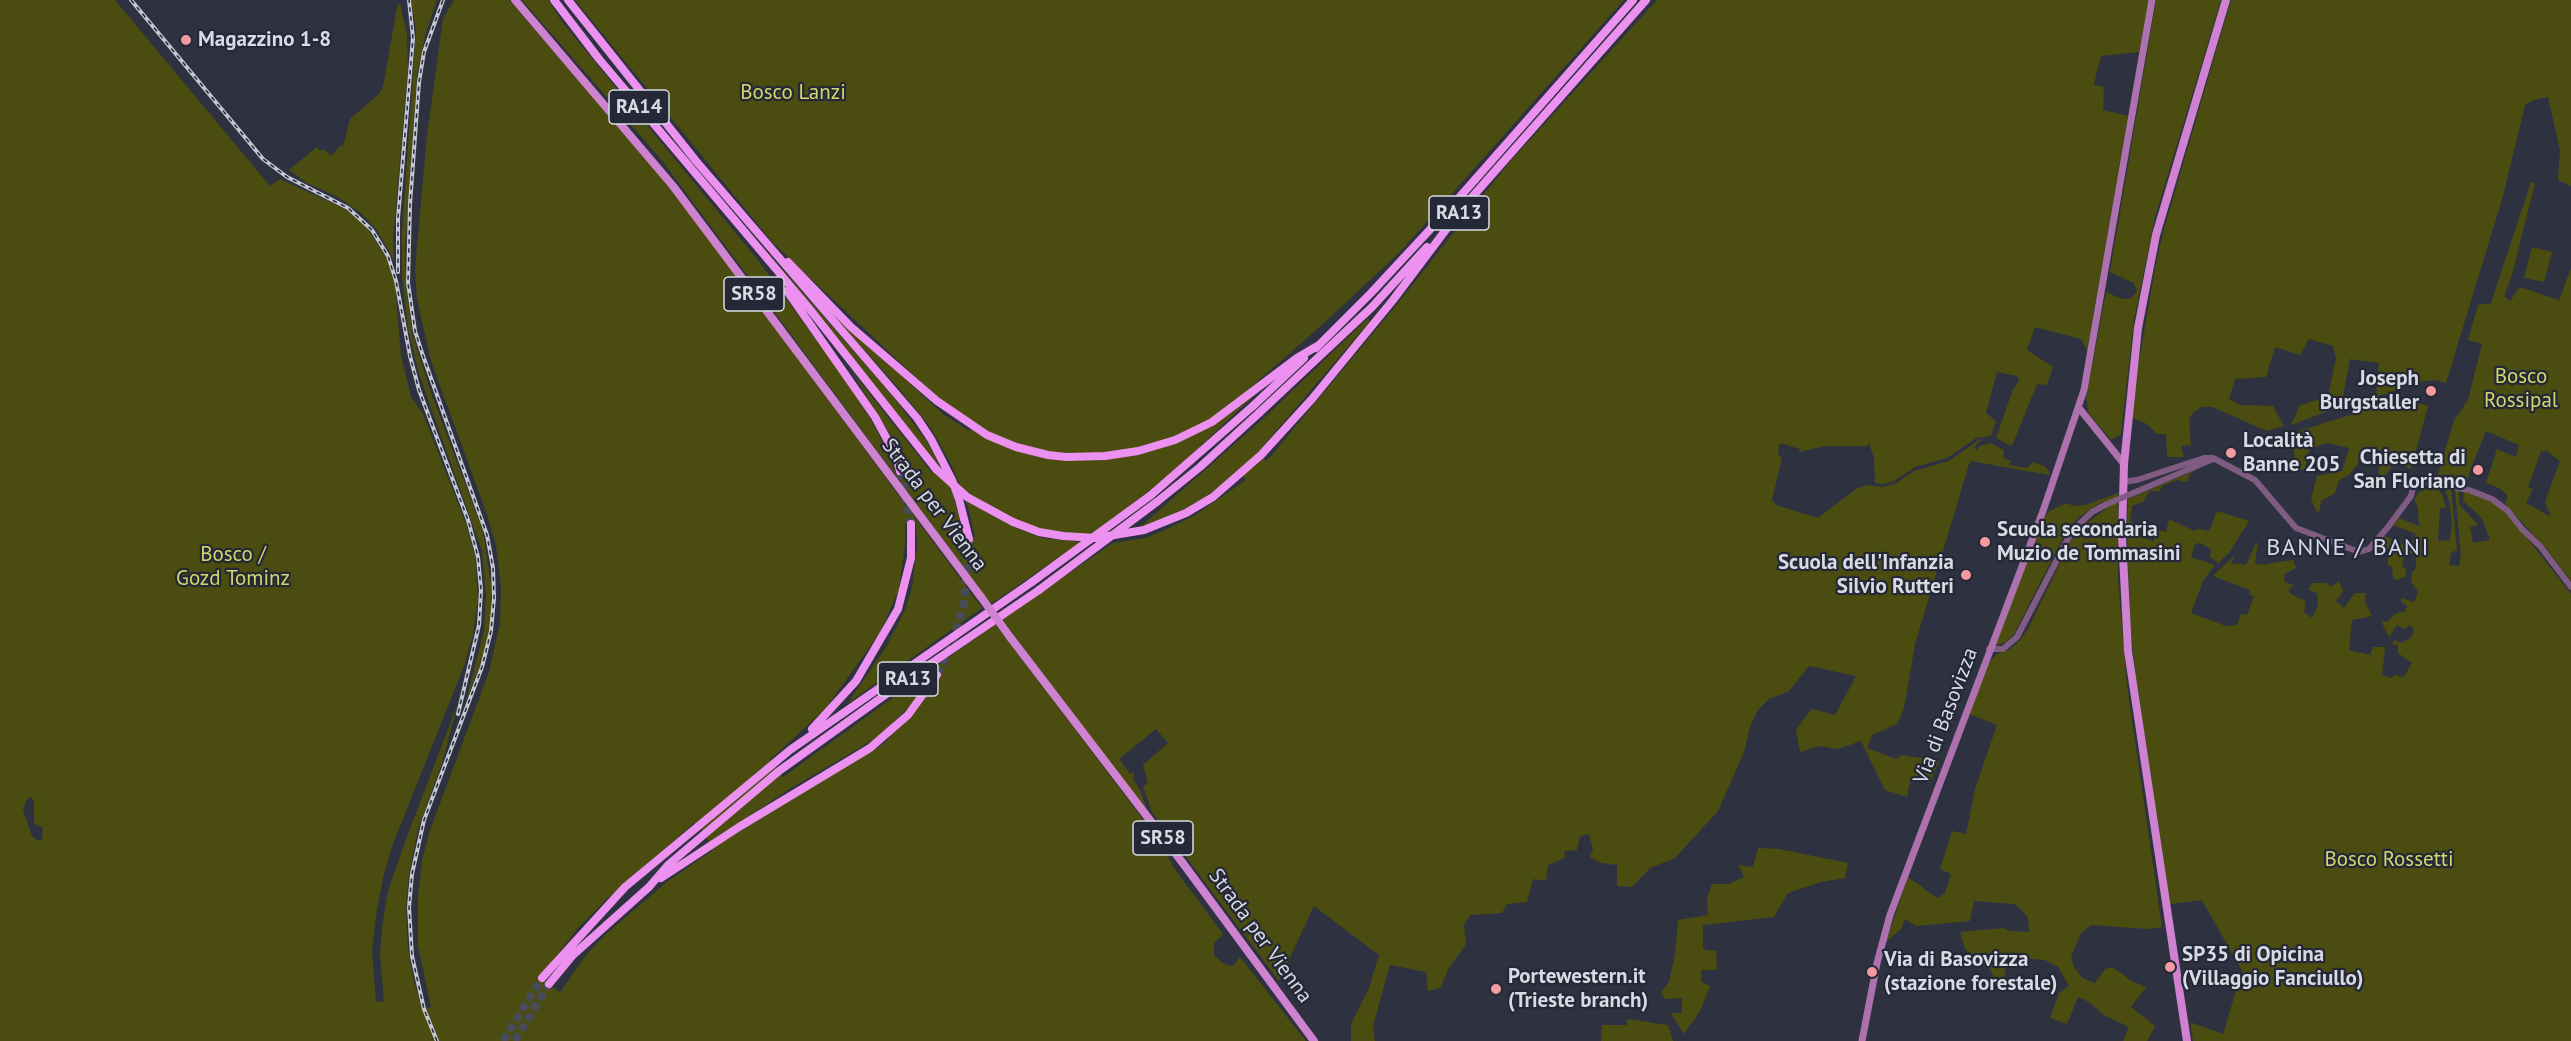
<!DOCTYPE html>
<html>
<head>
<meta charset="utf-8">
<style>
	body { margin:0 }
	canvas { display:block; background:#2e3240 }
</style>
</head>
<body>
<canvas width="2571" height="1041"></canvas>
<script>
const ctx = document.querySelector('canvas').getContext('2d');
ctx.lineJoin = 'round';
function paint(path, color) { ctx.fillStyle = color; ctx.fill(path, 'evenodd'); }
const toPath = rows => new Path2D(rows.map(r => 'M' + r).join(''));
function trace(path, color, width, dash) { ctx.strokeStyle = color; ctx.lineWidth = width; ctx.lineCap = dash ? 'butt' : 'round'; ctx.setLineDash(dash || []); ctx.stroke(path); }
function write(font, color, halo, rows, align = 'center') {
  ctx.font = font + ' "PT Sans",sans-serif'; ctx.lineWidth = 4.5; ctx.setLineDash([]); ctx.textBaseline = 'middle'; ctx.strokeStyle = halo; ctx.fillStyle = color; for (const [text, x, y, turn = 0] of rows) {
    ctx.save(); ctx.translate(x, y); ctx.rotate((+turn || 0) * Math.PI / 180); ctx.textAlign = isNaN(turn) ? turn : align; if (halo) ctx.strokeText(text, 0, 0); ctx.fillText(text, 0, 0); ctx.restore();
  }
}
paint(toPath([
	[0,0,115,0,270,186,280,179,347,210,368,229,387,259,395,285,401,355,411,397,423,414,466,524,475,556,478,598,473,635,464,666,391,849,384,874,377,909,372,951,376,1002,384,1001,380,955,382,928,388,891,405,842,458,703,442,763,418,829,409,874,406,906,408,949,414,981,422,1009,431,1007,418,946,418,896,422,860,430,830,489,672,500,623,501,587,496,545,486,512,431,361,417,299,415,269,427,135,443,19,454,0,509,0,650,163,697,223,982,608,847,704,886,647,905,610,912,587,917,545,916,523,905,524,905,544,899,590,879,634,826,708,770,760,783,777,995,624,1161,843,1174,868,1223,934,1214,943,1214,956,1226,965,1233,966,1240,957,1306,1041,0,1041],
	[940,677,915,712,883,744,740,831,736,825,788,790,878,737],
	[31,797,34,801,34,823,43,828,42,839,38,841,32,836,23,810,27,799],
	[694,823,704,833,713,850,668,881,606,934,586,955,560,992,540,977,578,928,607,899],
	[411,0,437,0,426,32,417,74,405,252,406,288,413,336,431,393,483,531,491,585,491,621,483,656,465,705,484,630,486,594,482,551,419,374,408,329,402,277,402,232,416,31],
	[522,0,548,0,563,23,757,259,844,378,871,420,887,450,895,473,905,470,892,438,850,369,932,473,938,468,756,239,892,395,928,443,952,492,959,515,962,536,969,539,975,537,968,506,952,466,931,428,896,385,812,293,943,414,969,431,974,422,949,406,921,382,773,243,575,0,1624,0,1400,252,1324,323,1250,388,1255,395,1168,476,1090,536,1011,526,1042,538,1081,542,991,604,660,158],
	[1657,0,2149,0,2139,52,2101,56,2097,71,2094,85,2104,87,2103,110,2128,116,2087,351,2081,339,2035,327,2027,350,2053,367,2047,385,2037,384,2012,446,1996,438,2012,392,2019,380,2017,376,1997,372,1986,413,1996,421,1991,436,1976,438,1947,458,1915,467,1894,481,1884,484,1875,483,1874,458,1869,443,1867,446,1825,446,1799,452,1800,449,1780,443,1778,450,1779,456,1782,457,1772,500,1776,505,1818,518,1856,489,1868,485,1882,487,1895,484,1914,471,1949,461,1980,439,1983,440,1978,442,1974,448,1977,450,1980,446,1990,443,2004,450,2003,458,2011,461,2008,465,2027,468,2033,462,2044,466,2048,470,2050,475,1970,461,1915,644,1904,708,1897,724,1872,735,1867,748,1896,759,1902,755,1939,761,1930,783,1911,777,1907,797,1885,790,1861,741,1838,749,1819,746,1800,752,1796,730,1803,720,1812,709,1835,715,1856,676,1809,666,1789,691,1769,699,1758,710,1750,727,1744,752,1718,811,1675,858,1650,868,1632,887,1617,886,1617,865,1601,863,1590,857,1593,849,1589,834,1580,836,1577,850,1564,851,1565,858,1548,865,1546,881,1533,879,1527,902,1507,904,1502,913,1470,915,1464,925,1466,944,1448,970,1440,988,1428,991,1426,972,1390,965,1373,1026,1375,1041,1351,1041,1351,1024,1369,988,1379,955,1314,906,1279,981,1152,812,1143,786,1148,783,1143,765,1168,743,1156,729,1119,759,1130,774,1134,772,1133,779,1140,790,1147,809,1145,810,1002,619,1113,543,1145,538,1160,532,1194,516,1246,480,1241,474,1189,507,1138,529,1264,418,1368,318,1370,321,1258,452,1266,461,1271,456,1398,303,1507,165],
	[2156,0,2221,0,2155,217,2134,320,2121,434,2111,440,2089,414,2086,398,2106,292,2122,299,2131,298,2137,291,2134,283,2110,272],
	[2231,0,2571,0,2571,186,2558,180,2560,150,2548,97,2534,100,2525,105,2503,196,2446,383,2436,380,2419,382,2376,397,2379,363,2350,359,2341,406,2291,425,2300,405,2317,400,2327,400,2336,358,2333,346,2309,339,2300,355,2275,347,2266,377,2235,379,2229,399,2240,405,2273,406,2284,426,2267,431,2212,407,2202,407,2194,412,2189,419,2191,445,2181,446,2184,457,2167,457,2166,434,2157,434,2147,424,2132,418,2138,368,2156,263,2164,229],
	[400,3,407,35,408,69,393,238,394,261,377,230,362,214,338,197,305,182,289,170,317,147,320,151,324,149,331,156,341,145,343,147,350,119,379,94,383,87,397,7],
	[2531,182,2535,183,2512,275,2504,296,2510,301,2520,287,2559,300,2571,268,2571,581,2545,547,2505,504,2508,496,2501,489,2486,483,2497,449,2516,457,2519,445,2486,431,2469,473,2467,486,2426,480,2425,476,2437,478,2454,420,2468,400,2482,344,2468,340,2478,305,2491,303],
	[2541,451,2547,451,2560,461,2545,502,2551,517,2526,503,2533,489,2528,487],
	[2532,247,2552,252,2544,282,2524,278],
	[2402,399,2428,406,2411,469,2395,461,2384,478,2378,481,2381,450,2361,452,2357,465,2349,475,2339,480,2335,493,2321,501,2320,510,2317,512,2311,499,2317,476,2342,471,2349,448,2327,443,2309,449,2305,469,2296,471,2292,433],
	[2198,469,2190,474,2187,482,2177,480,2162,486,2160,491,2149,491,2144,501,2132,506,2130,521,2137,525,2137,533,2153,542,2158,530,2166,532,2169,519,2194,531,2198,529,2209,531,2217,511,2249,521,2229,553,2218,563,2210,557,2211,549,2200,543,2195,544,2191,557,2215,565,2203,581,2191,613,2226,626,2237,625,2241,614,2247,615,2254,597,2249,594,2250,590,2213,576,2235,555,2231,563,2246,565,2256,543,2258,543,2255,563,2260,565,2293,560,2296,568,2284,574,2285,582,2294,585,2288,590,2292,595,2306,601,2304,612,2312,618,2317,608,2318,600,2317,593,2308,590,2312,583,2327,583,2331,587,2339,581,2343,591,2336,601,2344,608,2355,593,2366,593,2365,602,2372,616,2352,620,2349,650,2370,655,2373,647,2385,647,2382,675,2391,678,2395,675,2404,677,2412,663,2398,653,2398,645,2392,644,2394,640,2401,643,2411,638,2414,631,2413,628,2410,625,2405,629,2397,625,2389,637,2381,621,2387,622,2395,614,2405,611,2407,606,2401,601,2401,598,2414,602,2418,592,2411,581,2412,572,2416,568,2416,554,2404,553,2402,566,2406,569,2405,577,2397,580,2393,579,2392,567,2388,565,2388,550,2382,548,2379,553,2373,549,2385,536,2409,547,2416,534,2393,525,2399,518,2419,526,2418,507,2414,500,2419,492,2429,487,2436,488,2442,494,2446,508,2440,508,2438,541,2450,540,2452,522,2449,501,2444,487,2451,489,2457,550,2451,553,2449,565,2459,566,2461,555,2455,490,2459,491,2459,504,2478,525,2470,527,2473,543,2490,540,2482,518,2463,501,2464,490,2490,500,2505,510,2571,594,2571,1041,2193,1041,2190,1022,2223,1034,2242,971,2202,900,2170,904,2136,678,2130,624,2127,528,2128,499],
	[2118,493,2118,580,2127,686,2162,927,2148,929,2091,925,2081,933,2071,957,2074,967,2082,978,2095,983,2105,969,2112,967,2132,981,2146,987,2131,1007,2155,1026,2147,1041,2123,1041,2129,1027,2104,1015,2089,1002,2078,997,2067,1024,2050,1018,2059,993,2069,986,2058,967,2045,960,2022,958,2006,967,2003,981,1995,979,1988,966,1965,949,1960,932,2004,928,2010,931,2029,932,2028,917,2015,904,1974,901,1970,921,1916,926,1905,919,1901,929,1886,942,1908,877,1937,898,1945,893,1951,874,1940,869,1952,831,1966,834,1975,789,1997,725,1969,714,1988,664,1997,654,2009,650,2020,640,2028,629,2070,542,2080,528,2107,508,2103,501,2079,517,2068,528,2014,634,2006,642,1998,645,1996,643,2043,518,2051,510,2067,503,2073,506,2085,505],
	[1758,848,1779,849,1848,863,1845,878,1821,882,1788,893,1774,917,1703,925,1703,949,1716,951,1717,970,1701,970,1701,982,1710,986,1700,1011,1684,1034,1671,1013,1682,1013,1682,998,1665,999,1661,992,1669,982,1675,954,1678,920,1708,915,1707,898,1712,884,1729,884,1744,877,1738,865,1753,867],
	[1627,1019,1668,1025,1673,1041,1601,1041,1602,1025,1627,1025]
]), '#4a4c10');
trace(toPath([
	[900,471,911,524],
	[937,675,953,642,964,604,969,539],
	[503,1041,542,978],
	[515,1041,549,984]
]), '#484b59', 8, [8, 4]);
trace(toPath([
	[2123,482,2137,480,2204,458,2213,458,2255,480,2296,528,2359,552,2369,549,2388,527,2411,496,2415,480,2469,490,2492,499,2508,511,2522,529,2540,546,2571,587],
	[2138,491,2213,459],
	[1989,649,2003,649,2017,637,2072,531,2092,512,2105,505]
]), '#815c82', 6);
trace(toPath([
	[2079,408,2124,464],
	[1862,1041,1877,963,1890,915,2043,511,2084,390,2152,0]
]), '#ad72ae', 7);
trace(toPath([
	[515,0,673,186,981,597],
	[1010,637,1185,866,1314,1041],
	[2187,1041,2128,651,2122,537,2124,464,2138,328,2156,235,2226,0]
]), '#ce82d0', 8);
trace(toPath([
	[554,0,599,59,808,307,936,469],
	[568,0,696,161,917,418,931,439,952,480,959,499,969,539],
	[1458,213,1646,0],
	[788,262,851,327,937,401,987,435,1016,447,1048,455,1066,457,1105,456,1138,451,1175,440,1212,422,1297,358,1319,345],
	[787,291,875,417,895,454,900,471],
	[1316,348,1371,293,1450,208,1633,0],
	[1253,406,1304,358],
	[1259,413,1372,307,1427,247],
	[1013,522,1039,532,1063,536,1096,538,1144,530,1186,513,1213,497,1261,455,1312,399,1393,300,1460,211],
	[812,729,856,681,898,609,911,558,911,524],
	[661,878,739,827,870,748,908,715,937,675],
	[542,978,625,887,790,750,1032,582],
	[549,984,573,955,649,887,668,865,779,771,892,690,1039,590]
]), '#ec91ef', 8);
const rail = toPath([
	[131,0,263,159,287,177,348,208,372,230,388,256,396,281,410,356,419,390,468,520,478,557,481,590,479,625,458,714],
	[398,272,398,218,413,38,409,0],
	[437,1041,424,1009,412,956,409,907,412,874,424,820,482,667,491,631,494,598,493,568,487,535,422,353,415,331,408,283,410,204,419,82,424,52,443,0]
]);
trace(rail, '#c4c7d1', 4);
trace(rail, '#252836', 1.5, [4.5]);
trace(toPath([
	[2105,505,2138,491]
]), '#815c82', 6);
trace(toPath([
	[981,597,1010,637]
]), '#ce82d0', 8);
trace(toPath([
	[936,469,967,497,1013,522],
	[1032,582,1151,495,1253,406],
	[1039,590,1158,501,1200,467,1259,413]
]), '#ec91ef', 8);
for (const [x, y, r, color] of [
	[186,40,6,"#f49a9f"],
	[2431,391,6,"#f49a9f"],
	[2231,453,6,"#f49a9f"],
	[2478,470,6,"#f49a9f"],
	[1985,542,6,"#f49a9f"],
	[1966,575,6,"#f49a9f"],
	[2170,967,6,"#f49a9f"],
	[1872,972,6,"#f49a9f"],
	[1496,989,6,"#f49a9f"]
]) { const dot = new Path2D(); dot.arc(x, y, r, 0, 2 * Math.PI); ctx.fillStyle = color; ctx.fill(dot); trace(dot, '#252836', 2); }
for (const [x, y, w] of [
	[639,107,60],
	[1459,213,60],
	[754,294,60],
	[908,679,60],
	[1163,838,60]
]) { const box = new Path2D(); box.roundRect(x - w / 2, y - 17, w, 34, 4.5); ctx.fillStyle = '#252836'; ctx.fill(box); trace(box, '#d8dbe4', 1.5); }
write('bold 20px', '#d8dbe4', null, [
	["RA14",639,107],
	["RA13",1459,213],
	["SR58",754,294],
	["RA13",908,679],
	["SR58",1163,838]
]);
write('bold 21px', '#d8dbe4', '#252836', [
	["Magazzino 1-8",198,40],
	["Joseph",2419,379,"right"],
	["Burgstaller",2419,403,"right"],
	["Località",2243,441],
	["Banne 205",2243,465],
	["Chiesetta di",2466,458,"right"],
	["San Floriano",2466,482,"right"],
	["Scuola secondaria",1997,530],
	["Muzio de Tommasini",1997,554],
	["Scuola dell'Infanzia",1954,563,"right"],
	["Silvio Rutteri",1954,587,"right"],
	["SP35 di Opicina",2182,955],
	["(Villaggio Fanciullo)",2182,979],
	["Via di Basovizza",1884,960],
	["(stazione forestale)",1884,984],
	["Portewestern.it",1508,977],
	["(Trieste branch)",1508,1001]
], 'left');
write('21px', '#d2d86c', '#252836', [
	["Bosco Lanzi",793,93],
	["Bosco",2521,377],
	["Rossipal",2521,401],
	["Bosco /",233,555],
	["Gozd Tominz",233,579],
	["Bosco Rossetti",2389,860]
]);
write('21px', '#d8dbe4', '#252836', [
	["Strada per Vienna",934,505,53],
	["Via di Basovizza",1946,716,-69],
	["Strada per Vienna",1260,936,54]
]);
ctx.letterSpacing = '1.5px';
write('24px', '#d3d9eb', '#252836', [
	["BANNE / BANI",2348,548]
]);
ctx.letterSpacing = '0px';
</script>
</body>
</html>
